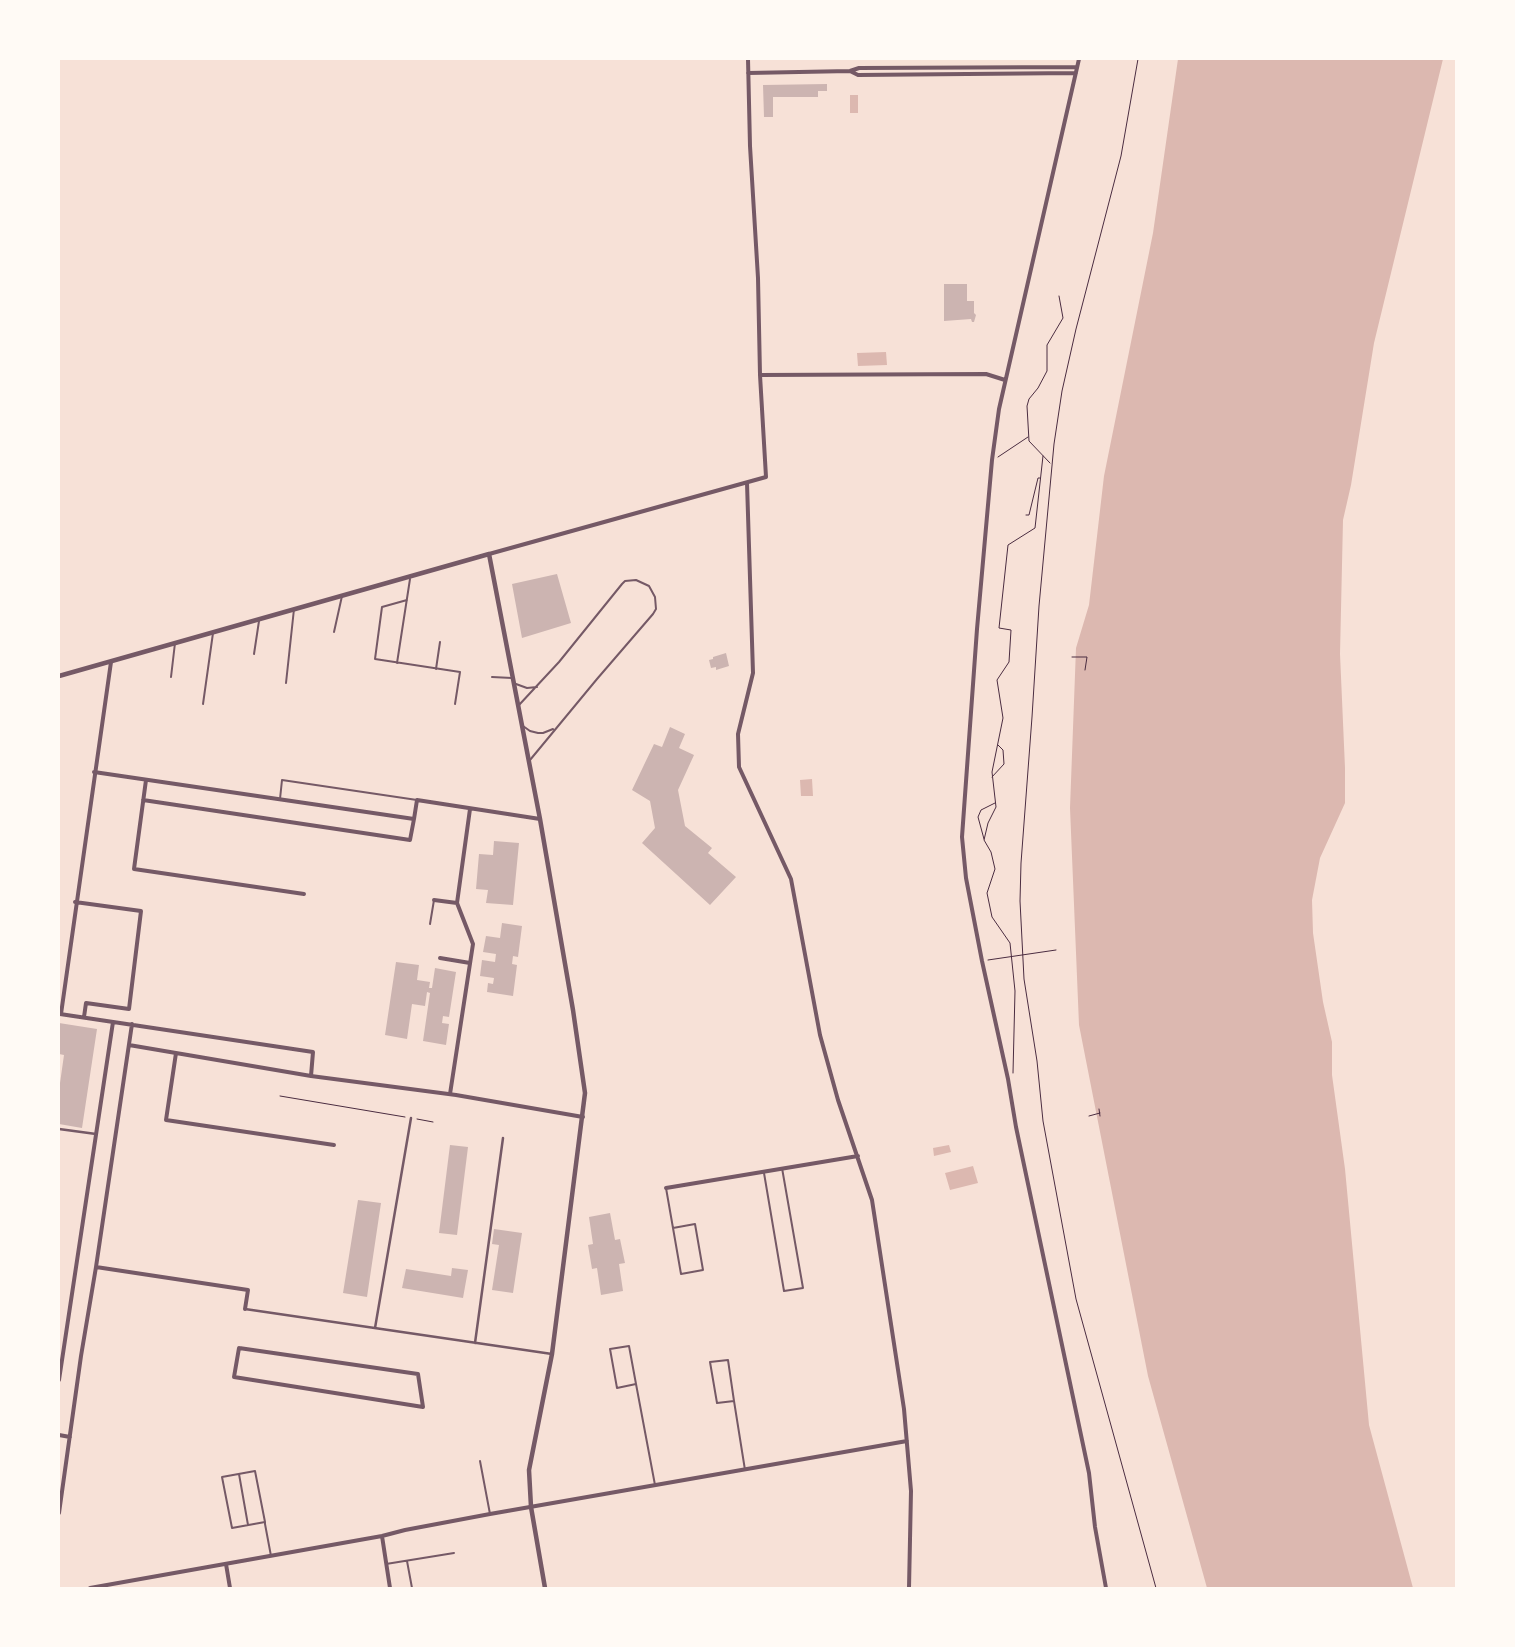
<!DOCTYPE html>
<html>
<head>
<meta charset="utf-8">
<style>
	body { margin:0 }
	#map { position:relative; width:1515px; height:1647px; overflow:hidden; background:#f7e1d7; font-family:Rubik,sans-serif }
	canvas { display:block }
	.frame { position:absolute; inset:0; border:60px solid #fffaf5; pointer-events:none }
</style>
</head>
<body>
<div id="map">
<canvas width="1515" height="1647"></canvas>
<div class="frame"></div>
</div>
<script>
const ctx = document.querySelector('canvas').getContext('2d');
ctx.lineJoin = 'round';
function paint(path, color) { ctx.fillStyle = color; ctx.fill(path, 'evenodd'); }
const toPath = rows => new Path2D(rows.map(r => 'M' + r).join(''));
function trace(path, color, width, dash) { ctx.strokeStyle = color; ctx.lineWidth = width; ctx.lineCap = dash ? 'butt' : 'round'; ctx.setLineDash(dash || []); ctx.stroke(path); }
paint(toPath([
	[1178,59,1443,59,1374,343,1351,485,1343,520,1340,654,1345,768,1345,803,1320,858,1312,900,1313,933,1323,1002,1332,1042,1332,1075,1345,1169,1369,1425,1413,1588,1207,1588,1148,1376,1079,1025,1070,808,1076,648,1089,605,1104,476,1153,233],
	[850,95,858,95,858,113,850,113],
	[886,352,887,365,858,366,857,353],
	[812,779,813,796,801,796,800,780],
	[949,1145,951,1152,934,1156,933,1148],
	[973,1166,978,1183,950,1190,945,1173]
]), '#dcb8b0');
paint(toPath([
	[827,84,827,91,818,91,818,97,773,97,773,117,764,117,763,85],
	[944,284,967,284,967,301,974,301,974,313,976,315,974,322,972,322,971,319,944,321],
	[557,574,571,623,522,638,512,584],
	[726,653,729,666,716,670,716,667,711,668,709,660,713,659,713,657],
	[670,727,685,734,679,748,694,755,678,790,685,826,712,848,708,853,736,877,710,905,642,843,655,828,650,801,632,790,654,744,662,747],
	[494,841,519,843,513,905,486,903,488,890,476,889,479,854,493,855],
	[502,923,522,926,518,957,513,956,512,964,517,965,513,996,487,992,488,983,493,984,494,978,480,976,482,960,495,962,496,954,483,952,486,936,500,938],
	[396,962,419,965,417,980,430,982,429,988,432,988,435,968,456,972,449,1017,443,1016,442,1023,449,1024,446,1045,423,1041,430,993,427,992,425,1006,412,1004,407,1039,385,1035],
	[59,1023,97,1029,82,1128,59,1124,59,1090,64,1055,59,1054],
	[450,1145,468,1147,457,1235,439,1233],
	[358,1200,381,1203,367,1297,343,1293],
	[610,1213,615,1240,620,1239,625,1263,619,1264,623,1291,601,1295,597,1268,592,1269,588,1245,593,1244,589,1217],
	[494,1229,522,1233,513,1293,492,1290,499,1245,492,1244],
	[452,1268,468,1270,463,1298,402,1288,406,1269,451,1276]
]), '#ccb4b1');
trace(toPath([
	[1138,59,1121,156,1076,329,1062,391,1054,444,1039,606,1032,717,1021,863,1020,901,1024,979,1037,1061,1043,1121,1076,1299,1156,1588],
	[998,457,1028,437],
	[1050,463,1029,441,1027,406,1029,399,1038,388,1047,371,1047,345,1063,318,1059,296],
	[1026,515,1029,515,1038,478,1040,478],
	[1072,657,1087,657,1085,670],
	[992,777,1004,764,1003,750,998,745],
	[984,839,978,817,981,810,995,803],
	[988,960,1056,950],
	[1013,1073,1015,991,1010,943,992,917,987,893,995,869,991,852,984,840,988,823,996,807,992,772,1003,718,997,680,1009,662,1011,630,999,628,1008,545,1035,528,1043,456],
	[280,1096,405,1117],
	[1099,1109,1100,1116],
	[1089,1116,1100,1113],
	[417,1119,433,1122]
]), '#4a2c40', 1);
trace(toPath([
	[407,600,382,607,375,659,460,672,455,704],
	[334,632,342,596],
	[254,654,259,621],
	[397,663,410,579],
	[436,669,440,642],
	[171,677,175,643],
	[492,677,512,678],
	[286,683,294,609],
	[516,684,527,688,537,687],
	[203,704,213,633],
	[519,705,559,662,622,584,625,581,636,580,649,586,655,597,656,609,653,614,597,679,530,760],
	[523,726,530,731,538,733,543,733,553,729],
	[280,799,282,780,417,800],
	[430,924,434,900],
	[764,1173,784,1291,803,1288,782,1168],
	[666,1188,673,1228,695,1224,703,1270,681,1274,673,1228],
	[636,1384,629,1346,610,1349,617,1388,636,1384,655,1485],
	[734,1401,728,1360,710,1362,717,1403,734,1401,745,1470],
	[480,1461,490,1514],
	[239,1474,248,1525],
	[265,1522,232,1528,222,1477,255,1471,265,1522,265,1524,271,1556],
	[407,1561,412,1588],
	[386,1564,454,1553]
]), '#755966', 2);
trace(toPath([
	[59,1129,96,1134],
	[245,1309,552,1354],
	[375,1328,411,1118],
	[475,1343,503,1138]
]), '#755966', 2.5);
trace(toPath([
	[1079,59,999,409,992,460,977,629,962,837,966,878,982,961,1008,1079,1016,1127,1089,1473,1095,1527,1106,1588],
	[850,71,858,75,1076,73],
	[748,73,850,71,859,68,1077,67],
	[760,375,986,374,1005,380],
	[747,483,753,673,738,734,739,767,791,879,820,1035,838,1100,872,1200,904,1409,911,1491,909,1588],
	[489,554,766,477,760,375,758,278,750,146,748,59],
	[94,772,414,819,417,800,540,819],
	[146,780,134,869,304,894],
	[143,800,410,840,414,819],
	[434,900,457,903],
	[75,902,141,911,129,1009,86,1003,84,1017],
	[440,958,470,963],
	[60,1014,313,1052,311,1076],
	[61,1014,111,662],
	[129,1045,311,1076,456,1095,583,1117],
	[176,1053,166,1120,334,1145],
	[450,1094,473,944,457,903,470,809],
	[666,1188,858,1156],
	[96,1267,248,1290,245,1309],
	[239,1348,418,1374,423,1407,234,1377,239,1348],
	[59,1380,113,1022],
	[59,1435,70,1437],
	[59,1513,81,1356,96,1267,132,1024],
	[382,1536,390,1588],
	[226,1564,230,1588],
	[90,1588,382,1536,405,1530,490,1514,907,1441]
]), '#755966', 4);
trace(toPath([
	[59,676,489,554,540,819,573,1010,585,1093,552,1354,529,1470,531,1507,545,1588]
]), '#755966', 4.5);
</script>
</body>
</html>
